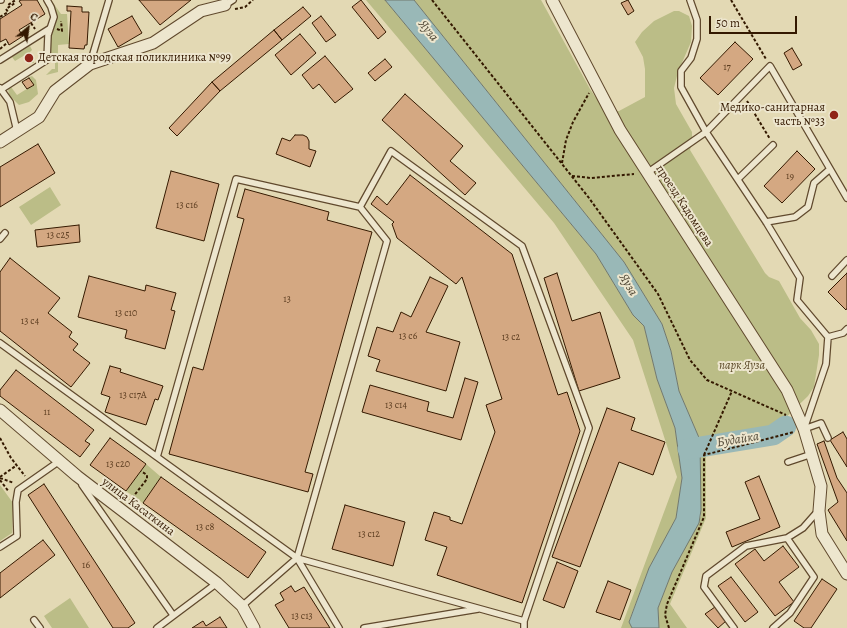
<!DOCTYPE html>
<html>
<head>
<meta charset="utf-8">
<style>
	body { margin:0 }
	#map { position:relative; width:847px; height:628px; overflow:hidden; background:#e3d9b4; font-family:Alegreya,serif }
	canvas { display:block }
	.north { position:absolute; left:8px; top:8px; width:40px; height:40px; -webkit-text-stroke:3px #ede6ce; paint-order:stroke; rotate:29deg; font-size:11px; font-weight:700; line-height:16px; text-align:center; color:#341900 }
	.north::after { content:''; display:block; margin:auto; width:14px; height:18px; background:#341900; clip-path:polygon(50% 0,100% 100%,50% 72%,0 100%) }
	.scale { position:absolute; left:709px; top:16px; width:88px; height:18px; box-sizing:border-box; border:2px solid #341900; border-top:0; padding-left:5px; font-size:12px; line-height:14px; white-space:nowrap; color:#341900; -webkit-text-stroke:3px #ede6ce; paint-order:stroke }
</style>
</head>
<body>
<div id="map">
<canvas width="847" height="628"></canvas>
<div class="north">С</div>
<div class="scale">50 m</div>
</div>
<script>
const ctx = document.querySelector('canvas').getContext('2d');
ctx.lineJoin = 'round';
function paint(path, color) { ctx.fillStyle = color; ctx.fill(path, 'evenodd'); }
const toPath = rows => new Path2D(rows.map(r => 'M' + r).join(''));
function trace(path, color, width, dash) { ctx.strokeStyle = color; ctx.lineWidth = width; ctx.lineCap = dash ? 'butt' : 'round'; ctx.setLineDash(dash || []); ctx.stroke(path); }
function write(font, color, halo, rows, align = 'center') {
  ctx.font = font + ' Alegreya,serif'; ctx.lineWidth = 4; ctx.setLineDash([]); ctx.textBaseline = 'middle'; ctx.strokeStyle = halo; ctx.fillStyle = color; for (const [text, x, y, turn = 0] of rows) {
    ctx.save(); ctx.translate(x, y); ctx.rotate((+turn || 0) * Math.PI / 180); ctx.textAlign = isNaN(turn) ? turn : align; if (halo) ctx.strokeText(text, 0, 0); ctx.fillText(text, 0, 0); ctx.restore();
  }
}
paint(toPath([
	[51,0,61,14,67,14,69,44,58,45,58,72,46,75,52,69,55,69,55,61,51,61,51,35,57,15],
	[366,0,385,0,596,254,633,315,644,326,657,379,675,428,682,478,676,518,649,568,629,621,632,628,621,628,677,477,633,340,554,223],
	[414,0,541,0,590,89,605,111,619,111,645,97,645,69,643,57,635,42,642,32,654,21,674,11,679,11,689,16,692,26,691,42,678,72,674,88,676,104,692,132,692,143,690,150,765,273,769,277,779,281,800,318,811,330,819,344,819,355,814,387,808,396,772,431,700,440,679,391,671,351,662,324,624,262],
	[30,46,32,50,30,52,34,63,30,63,25,55,15,61,12,57],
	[32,76,36,80,38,94,29,102,19,105,9,95,8,88,11,87,17,95,33,85,29,77],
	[50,187,61,205,31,225,19,207],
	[701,456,706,456,706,518,670,604,687,628,659,628,658,608,672,572,701,516],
	[146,464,161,477,143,503,126,491],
	[0,485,13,503,12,533,0,541],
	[70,598,89,628,52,628,44,616]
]), '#bbbd87');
const water = toPath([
	[385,0,414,0,624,262,662,324,671,351,679,391,700,440,701,510,699,523,672,572,658,608,659,628,632,628,629,622,649,568,676,518,682,478,675,428,657,379,644,326,633,315,596,254,385,0]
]);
paint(water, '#99b8b7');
trace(water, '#71786e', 1);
trace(toPath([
	[688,449,773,435,786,426]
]), '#99b8b7', 21);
const building = toPath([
	[21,0,37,0,45,14,19,30,23,36,9,45,6,39,0,42,0,19,22,5,19,1,21,0],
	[139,0,191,0,160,25,139,0],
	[361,0,386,32,378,39,352,7,361,0],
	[628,0,634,11,628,15,621,3,628,0],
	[67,6,82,7,82,12,89,12,87,45,85,45,84,49,69,48,71,11,67,11,67,6],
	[303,7,311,16,282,40,274,30,303,7],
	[132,16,142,33,118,47,108,29,132,16],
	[321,16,336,35,326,42,312,23,321,16],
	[274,30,282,40,220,91,212,82,274,30],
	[300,34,316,53,291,75,275,55,300,34],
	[735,42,753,59,718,95,700,78,735,42],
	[792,48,802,65,793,70,784,53,792,48],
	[325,56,353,89,335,103,319,84,313,89,302,75,325,56],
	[385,59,392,67,375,81,368,73,385,59],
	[29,78,34,85,27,89,22,82,29,78],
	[212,82,220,91,177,136,169,128,212,82],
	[405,94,463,146,450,161,476,183,465,195,382,120,405,94],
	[295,135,303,135,307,137,309,141,309,149,316,151,310,167,276,154,282,138,290,141,295,135],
	[38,144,55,173,0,207,0,167,38,144],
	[797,151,815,169,782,203,764,186,797,151],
	[171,171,219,184,204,241,156,228,171,171],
	[410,175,512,254,558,395,567,392,580,431,522,603,437,575,447,547,425,540,434,512,450,517,450,520,462,524,495,432,486,405,502,399,462,277,456,284,397,238,392,224,394,222,371,204,377,196,387,205,410,175],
	[245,189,329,212,327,220,372,232,305,472,313,474,308,492,169,454,193,367,203,370,244,219,237,217,245,189],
	[79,225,80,242,37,247,35,230,79,225],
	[10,258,60,298,48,313,72,332,69,337,78,344,73,350,90,363,71,387,0,331,0,272,10,258],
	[557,273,572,321,600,312,620,378,579,391,544,278,557,273],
	[847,273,847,308,846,310,828,292,847,273],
	[89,276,145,291,146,285,176,293,171,310,175,311,165,349,125,338,127,330,78,317,89,276],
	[430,277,448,286,426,332,460,342,446,391,376,371,380,360,368,356,377,327,393,332,401,312,411,317,430,277],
	[110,366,121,369,120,372,163,386,158,400,155,399,146,425,105,412,110,397,101,394,110,366],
	[16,370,94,430,85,441,90,444,80,457,0,396,0,390,16,370],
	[465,378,478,382,461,440,362,412,370,385,429,402,427,411,453,418,465,378],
	[607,408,635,418,631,430,665,442,653,475,619,462,580,567,552,557,607,408],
	[843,432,847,439,847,467,830,440,843,432],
	[110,438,146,464,126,491,90,465,110,438],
	[824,441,837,478,847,493,847,541,828,510,838,502,817,444,824,441],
	[759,476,780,527,732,547,726,532,760,519,745,482,759,476],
	[161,477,266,552,248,578,143,503,161,477],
	[44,484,135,623,128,628,113,628,28,495,44,484],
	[345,505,405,522,393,566,332,549,345,505],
	[43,540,55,555,0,598,0,573,43,540],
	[783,546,799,567,779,582,794,602,775,616,735,564,755,549,764,561,783,546],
	[557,562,578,571,564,608,543,600,557,562],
	[731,577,758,612,745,622,718,586,731,577],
	[822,579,837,589,811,628,804,628,794,621,822,579],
	[608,581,631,590,620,620,596,612,608,581],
	[291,586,295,592,304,587,330,628,289,628,275,605,284,600,280,593,291,586],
	[715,607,726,621,718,628,705,614,715,607],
	[220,617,227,628,192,628,203,621,206,626,220,617]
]);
paint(building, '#d4a882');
trace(building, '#341900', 1);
const service = toPath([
	[0,0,1,0],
	[690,0,697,20,697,39,691,58,681,71,681,87,706,132,766,222,800,278,797,300,828,337,826,364,804,429],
	[225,5,233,0],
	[0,60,49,29],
	[90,64,109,0],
	[0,88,10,102,17,131],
	[2,89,47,60,48,35,54,17,51,7,47,0],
	[647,173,706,132,770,66,847,198],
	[738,179,773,145],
	[766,222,795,217,808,207,814,183,830,169],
	[0,239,5,233],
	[832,276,847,260],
	[828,337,843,333,847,329],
	[0,343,157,457],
	[804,429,821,423,828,438],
	[788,462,812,454],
	[82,485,173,615],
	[0,547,17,536,16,502,18,490,58,462],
	[242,606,297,558,387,241,360,207,236,179,157,457,297,558],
	[34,620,40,628],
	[157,628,217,583],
	[339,628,297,558,524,621,589,428,522,246,391,151,360,207],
	[364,628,478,609],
	[524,628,524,621],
	[734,628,704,587,706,576,746,546,787,538,803,528,818,511],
	[773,628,790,613,814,577,787,538]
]);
const minor = toPath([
	[552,0,620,130,787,390,804,429,821,486,819,511,822,534,847,574],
	[0,142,39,117,55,91,90,64,153,43,201,11,225,5],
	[0,410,77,476,217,583,242,606,254,628]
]);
trace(service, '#60492d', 8);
trace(minor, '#60492d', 13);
trace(toPath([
	[432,0,589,198,658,294,690,360,707,380,786,415],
	[731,0,766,59],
	[235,9,245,7,253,0],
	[0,17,8,12,6,9,15,3,14,1,8,5],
	[31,23,35,29],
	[57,29,62,31,61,21],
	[0,49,8,42],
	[747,101,770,139],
	[562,163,566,140,573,122,589,93],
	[572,176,591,178,634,174],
	[0,438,11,458,25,476],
	[704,455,732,391],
	[0,477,17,465],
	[0,478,14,483],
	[0,480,9,492],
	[129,502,147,479,147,475,141,471],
	[669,628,665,615,667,604,704,517,704,455,794,432]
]), '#341900', 2, [3, 2]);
trace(service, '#ede6ce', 5.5);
trace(minor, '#ede6ce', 11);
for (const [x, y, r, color] of [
	[29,58,5,"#8f2418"],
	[834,115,5,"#8f2418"]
]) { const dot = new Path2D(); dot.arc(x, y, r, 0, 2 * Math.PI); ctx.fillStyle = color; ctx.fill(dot); trace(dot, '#ede6ce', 1.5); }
write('10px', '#5c3d20', null, [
	["17",727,68],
	["19",790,177],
	["13 с16",187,206],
	["13 с25",58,236],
	["13",287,300],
	["13 с10",126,314],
	["13 с4",30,322],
	["13 с6",408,337],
	["13 с2",511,338],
	["13 с17А",133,396],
	["13 с14",396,406],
	["11",47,413],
	["13 с20",118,465],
	["13 с8",205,528],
	["13 с12",369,535],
	["16",86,566],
	["13 с13",302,617]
]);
write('12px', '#341900', '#ede6ce', [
	["Детская городская поликлиника №99",38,58],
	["Медико-санитарная",825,108,"right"],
	["часть №33",825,122,"right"]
], 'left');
write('12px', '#341900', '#ede6ce', [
	["проезд Кадомцева",684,206,57],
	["улица Касаткина",138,507,37]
]);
write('italic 12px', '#5c4a28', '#ede6ce', [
	["парк Яуза",742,366]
]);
write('italic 13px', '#524937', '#ede6ce', [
	["Яуза",428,31,51],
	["Яуза",628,285,59],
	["Будайка",738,440,-9]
]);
</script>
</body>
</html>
